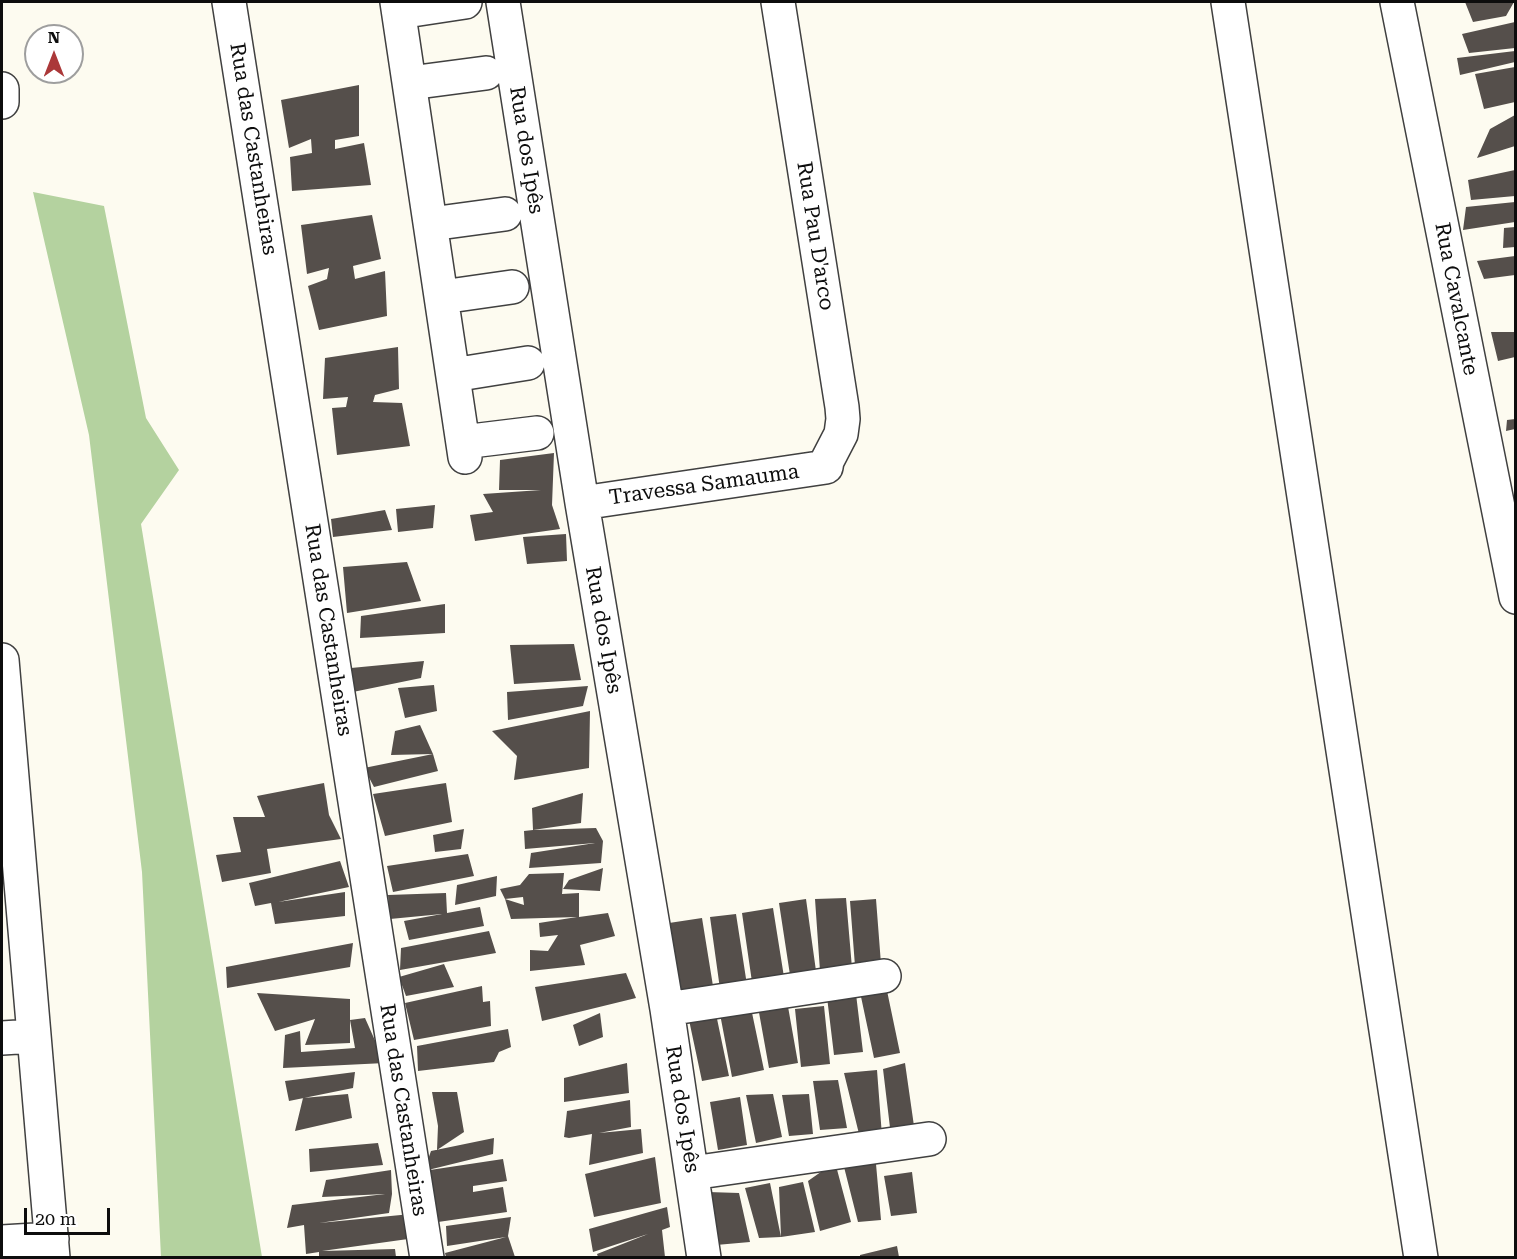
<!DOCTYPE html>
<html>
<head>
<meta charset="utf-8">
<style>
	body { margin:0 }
	#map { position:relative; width:1517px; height:1259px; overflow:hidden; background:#fdfbf0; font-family:"Roboto Serif",serif }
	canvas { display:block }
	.frame { position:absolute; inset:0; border:3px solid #0d0d0d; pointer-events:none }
	.north { position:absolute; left:24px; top:24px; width:60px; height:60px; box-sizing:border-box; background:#fff; border:2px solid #9e9e9e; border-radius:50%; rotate:0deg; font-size:16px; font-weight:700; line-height:24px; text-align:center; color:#0d0d0d }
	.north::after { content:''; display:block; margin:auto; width:21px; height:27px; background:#ab3839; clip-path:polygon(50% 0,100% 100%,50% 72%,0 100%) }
	.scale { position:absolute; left:24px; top:1208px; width:86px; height:27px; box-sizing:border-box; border:3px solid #0d0d0d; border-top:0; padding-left:8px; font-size:18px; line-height:21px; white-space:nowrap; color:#0d0d0d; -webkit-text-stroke:4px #fff; paint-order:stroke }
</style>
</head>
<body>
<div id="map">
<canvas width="1517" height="1259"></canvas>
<div class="frame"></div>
<div class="north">N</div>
<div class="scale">20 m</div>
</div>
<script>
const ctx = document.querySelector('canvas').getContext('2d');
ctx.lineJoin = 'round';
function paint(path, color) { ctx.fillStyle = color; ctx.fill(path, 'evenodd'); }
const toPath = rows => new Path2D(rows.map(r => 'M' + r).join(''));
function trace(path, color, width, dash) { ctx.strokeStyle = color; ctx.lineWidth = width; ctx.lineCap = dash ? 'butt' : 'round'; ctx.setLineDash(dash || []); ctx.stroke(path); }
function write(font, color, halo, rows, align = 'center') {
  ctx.font = font + ' "Roboto Serif",serif'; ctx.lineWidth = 6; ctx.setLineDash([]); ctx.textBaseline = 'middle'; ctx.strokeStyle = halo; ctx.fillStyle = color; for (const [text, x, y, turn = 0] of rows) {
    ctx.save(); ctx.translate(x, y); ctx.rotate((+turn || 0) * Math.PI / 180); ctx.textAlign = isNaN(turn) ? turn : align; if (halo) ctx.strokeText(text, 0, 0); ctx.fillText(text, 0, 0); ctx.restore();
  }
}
paint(toPath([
	[33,192,104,206,146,418,179,470,141,524,262,1257,161,1257,142,872,89,435]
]), '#b4d29f');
paint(toPath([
	[1465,2,1514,2,1506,16,1473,22],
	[1515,22,1515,48,1469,53,1462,34],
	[1515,51,1515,62,1460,75,1457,58],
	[1515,67,1515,102,1484,109,1475,74],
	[359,85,359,136,335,140,335,149,364,143,371,185,292,191,290,157,312,153,311,139,289,148,281,100],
	[1515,115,1515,146,1477,158,1490,129],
	[1515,170,1515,196,1471,200,1468,180],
	[1515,202,1515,222,1463,230,1466,207],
	[372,215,381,259,353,266,355,279,385,271,387,316,319,330,308,286,327,279,329,268,307,274,301,225],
	[1515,227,1515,247,1503,248,1504,228],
	[1515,256,1515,275,1484,279,1477,261],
	[1491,332,1515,332,1515,357,1498,361],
	[398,347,399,389,375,395,373,402,402,403,410,446,337,455,332,408,346,407,348,397,323,399,325,358],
	[1515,419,1515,429,1506,431,1507,420],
	[554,453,552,505,560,529,475,541,470,515,493,512,483,494,541,490,499,490,500,460],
	[435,505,433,528,398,532,396,509],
	[385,510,392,530,333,537,331,519],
	[566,534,567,561,527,564,523,537],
	[407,562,421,601,347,613,343,567],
	[445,604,445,633,360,638,361,616],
	[574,644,581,680,514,684,510,645],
	[424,661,421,678,348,693,351,668],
	[434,685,437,711,405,718,398,688],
	[588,686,583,706,508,720,507,692],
	[590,711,589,768,514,780,517,756,492,731],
	[420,725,433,754,391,755,395,731],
	[433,754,438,771,374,787,364,768],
	[324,783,329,815,341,839,267,849,271,873,222,882,216,855,241,852,233,817,265,817,257,796],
	[446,783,452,822,385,836,373,794],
	[583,793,581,823,533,830,596,828,603,841,601,863,529,868,531,853,595,843,525,849,524,831,533,830,532,808],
	[464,829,461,849,435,852,433,835],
	[468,854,474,876,393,892,387,866],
	[340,861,349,887,278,902,345,892,345,916,275,924,271,903,255,906,249,883],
	[603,868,600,891,563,889,569,880],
	[564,873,562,894,579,893,579,917,608,913,615,936,580,945,585,965,530,971,530,950,548,951,558,935,540,937,539,923,577,917,511,919,505,899,524,905,523,897,505,899,500,889,520,885,529,874],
	[497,876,496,896,455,905,457,885],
	[446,893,447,913,480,907,484,926,409,940,404,921,442,914,390,919,388,895],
	[846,898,852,968,820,971,815,899],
	[806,899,816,971,790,975,779,903],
	[876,899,881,964,855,966,850,901],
	[773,908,784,977,752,982,742,913],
	[736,914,747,985,720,989,710,917],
	[702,918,713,986,680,991,669,923],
	[489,931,496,953,400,970,401,948],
	[353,943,350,967,227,988,226,967],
	[444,964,454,987,406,996,399,977],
	[626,973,636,998,542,1021,535,987],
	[482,986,483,1002,490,1001,491,1026,414,1040,405,1003],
	[886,986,900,1053,874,1058,860,992],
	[257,993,350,999,350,1043,305,1045,315,1019,275,1031],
	[856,994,863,1052,834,1055,827,997],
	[787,1001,798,1063,769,1068,758,1007],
	[824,1006,830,1064,801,1067,795,1009],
	[751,1008,764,1070,732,1077,720,1014],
	[600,1013,603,1037,579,1046,573,1025],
	[716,1014,729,1076,702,1081,689,1020],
	[365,1018,385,1063,283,1068,285,1035,300,1031,301,1052,355,1048,350,1020],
	[508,1029,511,1047,499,1052,494,1062,418,1071,417,1046],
	[627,1063,629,1093,564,1102,564,1078],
	[905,1063,915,1133,891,1136,883,1069],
	[877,1070,882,1136,860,1138,844,1073],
	[355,1072,353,1088,289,1101,285,1081],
	[838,1080,847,1128,820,1130,813,1081],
	[432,1092,457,1092,464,1132,437,1150,438,1126],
	[348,1094,352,1118,295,1131,303,1098],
	[773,1094,782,1137,756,1143,746,1095],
	[809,1094,813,1134,789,1136,782,1095],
	[740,1097,747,1145,718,1150,710,1102],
	[630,1100,631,1127,599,1133,641,1129,643,1153,589,1165,592,1134,569,1138,564,1137,567,1111],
	[494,1138,493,1154,424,1171,431,1151],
	[378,1143,383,1165,310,1172,309,1149],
	[655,1157,661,1203,594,1217,585,1174],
	[503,1159,507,1181,473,1186,473,1192,503,1187,507,1212,438,1222,430,1170],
	[835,1162,851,1222,820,1231,808,1181],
	[876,1164,881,1220,858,1222,844,1167],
	[391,1170,392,1194,389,1213,319,1223,411,1214,408,1239,322,1251,395,1249,396,1257,319,1257,319,1252,306,1254,304,1225,287,1228,292,1205,385,1194,322,1197,326,1180],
	[912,1172,917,1213,891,1216,884,1176],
	[803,1182,815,1232,781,1237,759,1238,745,1188,770,1183,781,1237,779,1187],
	[708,1192,739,1193,750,1242,716,1245],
	[667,1207,670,1227,662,1230,665,1257,598,1257,597,1254,648,1234,593,1252,589,1229],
	[511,1217,508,1236,515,1257,446,1257,445,1253,506,1237,447,1246,446,1226],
	[897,1246,899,1257,860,1257,860,1255]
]), '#554f4b');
const minor = toPath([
	[229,2,427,1258],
	[397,2,465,457],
	[503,2,582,503,667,1009,704,1258],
	[1228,2,1421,1258],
	[1397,2,1516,597],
	[399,12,465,2],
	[410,83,486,73],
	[2,89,2,102],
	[431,224,505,214],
	[442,297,512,287],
	[453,375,528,363],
	[463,442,537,433],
	[582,503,826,467,827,461,841,434,843,419,842,407,778,2],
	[2,660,53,1258],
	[667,1009,884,976],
	[2,1038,34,1036],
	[692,1173,929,1139],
	[2,1242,52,1239]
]);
trace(minor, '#404040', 36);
trace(minor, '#fff', 33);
write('21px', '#0d0d0d', '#fff', [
	["Rua das Castanheiras",253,149,81],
	["Rua dos Ipês",526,150,81],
	["Rua Pau D'arco",815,236,81],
	["Rua Cavalcante",1456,299,79],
	["Travessa Samauma",704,485,-8],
	["Rua das Castanheiras",328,630,81],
	["Rua dos Ipês",603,630,80],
	["Rua dos Ipês",682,1109,81],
	["Rua das Castanheiras",403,1110,81]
]);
</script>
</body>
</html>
